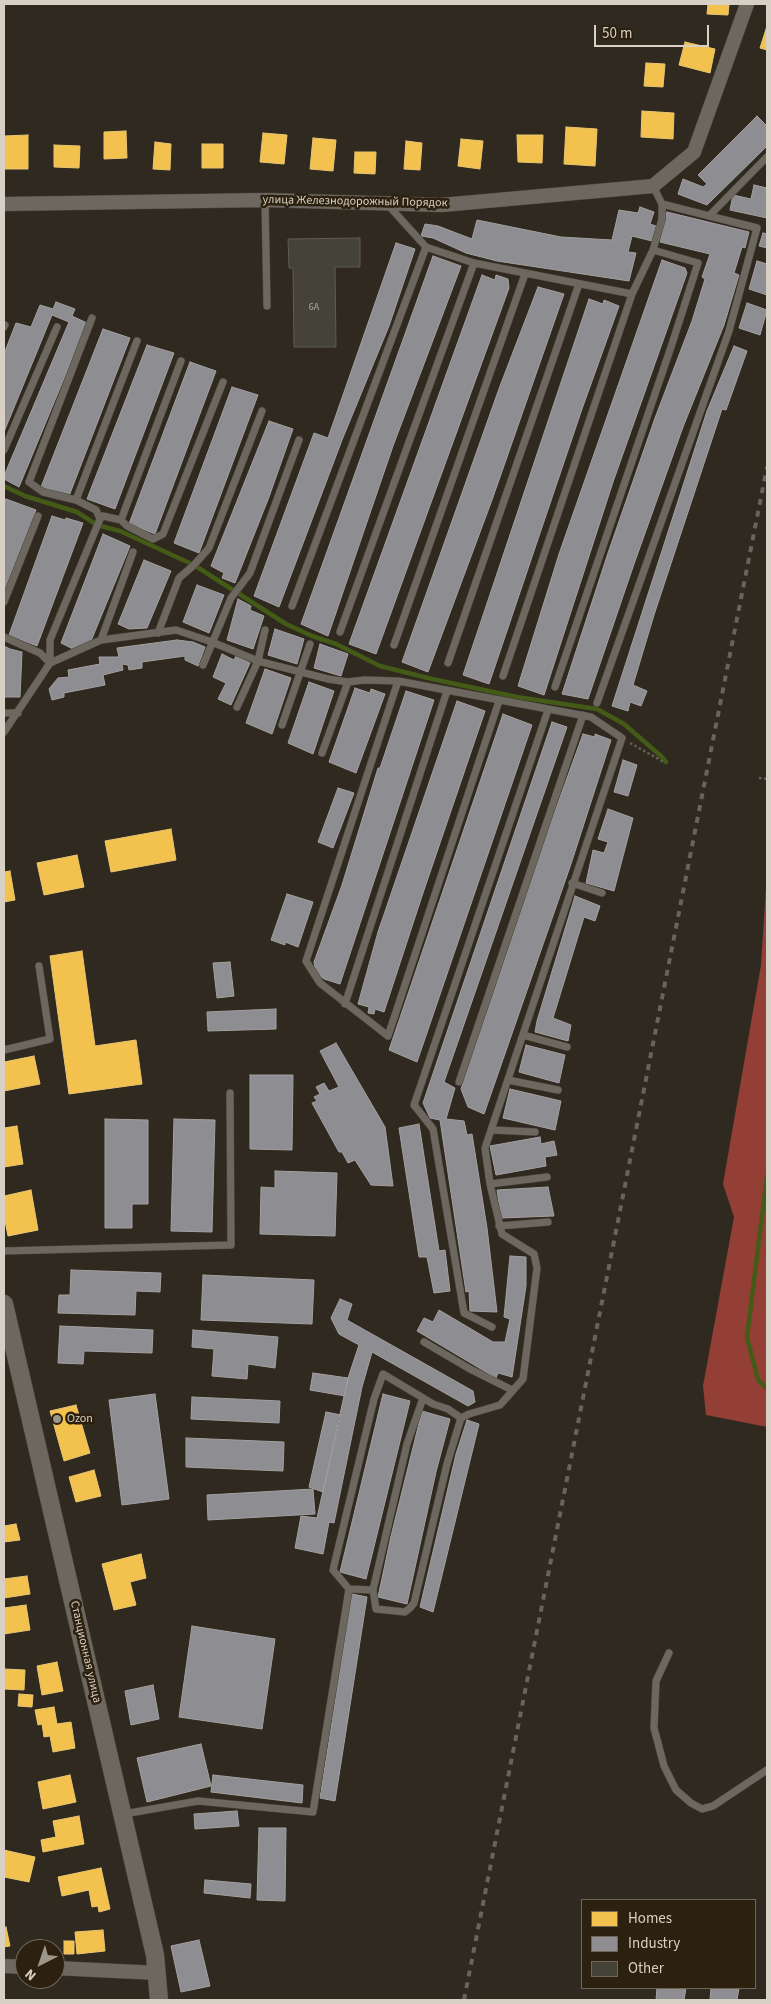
<!DOCTYPE html>
<html>
<head>
<meta charset="utf-8">
<style>
	body { margin:0 }
	#map { position:relative; width:771px; height:2004px; overflow:hidden; background:#2f291f; font-family:"Source Sans 3",sans-serif }
	canvas { display:block }
	.frame { position:absolute; inset:0; border:5px solid #d8d0c5; pointer-events:none }
	.legend { position:absolute; left:581px; top:1899px; width:175px; height:90px; box-sizing:border-box; background:#2c200e; border:1px solid #716657; margin:0; padding:6px 9px; list-style:none; font-size:15px; color:#d8d0c5 }
	.legend li { display:flex; align-items:center; gap:10px; height:25px }
	.legend b { width:25px; border:1px solid #716657 }
	.north { position:absolute; left:15px; top:1939px; width:50px; height:50px; box-sizing:border-box; background:#2c200e; border:1px solid #716657; border-radius:50%; rotate:221deg; font-size:14px; font-weight:700; line-height:20px; text-align:center; color:#d8d0c5 }
	.north::after { content:''; display:block; margin:auto; width:18px; height:22px; background:#9d968b; clip-path:polygon(50% 0,100% 100%,50% 72%,0 100%) }
	.scale { position:absolute; left:594px; top:25px; width:115px; height:22px; box-sizing:border-box; border:2px solid #d8d0c5; border-top:0; padding-left:6px; font-size:15px; line-height:18px; white-space:nowrap; color:#d8d0c5; -webkit-text-stroke:4px #2c200e; paint-order:stroke }
</style>
</head>
<body>
<div id="map">
<canvas width="771" height="2004"></canvas>
<div class="frame"></div>
<ul class="legend">
<li><b style="height:14px;background:#f2c14e"></b>Homes</li>
<li><b style="height:14px;background:#8d8d92"></b>Industry</li>
<li><b style="height:14px;background:#454238"></b>Other</li>
</ul>
<div class="north">N</div>
<div class="scale">50 m</div>
</div>
<script>
const ctx = document.querySelector('canvas').getContext('2d');
ctx.lineJoin = 'round';
function paint(path, color) { ctx.fillStyle = color; ctx.fill(path, 'evenodd'); }
const toPath = rows => new Path2D(rows.map(r => 'M' + r).join(''));
function trace(path, color, width, dash) { ctx.strokeStyle = color; ctx.lineWidth = width; ctx.lineCap = dash ? 'butt' : 'round'; ctx.setLineDash(dash || []); ctx.stroke(path); }
function write(font, color, halo, rows, align = 'center') {
  ctx.font = font + ' "Source Sans 3",sans-serif'; ctx.lineWidth = 5; ctx.setLineDash([]); ctx.textBaseline = 'middle'; ctx.strokeStyle = halo; ctx.fillStyle = color; for (const [text, x, y, turn = 0] of rows) {
    ctx.save(); ctx.translate(x, y); ctx.rotate((+turn || 0) * Math.PI / 180); ctx.textAlign = isNaN(turn) ? turn : align; if (halo) ctx.strokeText(text, 0, 0); ctx.fillText(text, 0, 0); ctx.restore();
  }
}
paint(toPath([
	[767,872,767,1427,706,1415,703,1386,734,1217,723,1184,761,965]
]), '#933f35');
const homes = toPath([
	[708,4,729,4,728,15,707,14,708,4],
	[767,26,767,50,760,48,767,26],
	[685,42,715,49,710,73,679,65,685,42],
	[646,63,665,64,663,87,644,86,646,63],
	[642,111,674,113,673,139,641,137,642,111],
	[566,127,597,129,595,166,564,164,566,127],
	[126,131,127,158,104,159,104,132,126,131],
	[263,133,287,135,284,164,260,162,263,133],
	[28,135,28,169,4,169,4,136,28,135],
	[517,135,543,135,542,163,518,162,517,135],
	[313,138,336,140,333,171,310,169,313,138],
	[461,139,483,141,480,169,458,166,461,139],
	[406,141,422,143,420,170,404,169,406,141],
	[155,142,171,144,170,170,153,169,155,142],
	[202,144,223,144,223,168,202,168,202,144],
	[54,145,80,146,79,168,54,167,54,145],
	[355,152,376,152,375,174,354,173,355,152],
	[171,829,176,860,111,872,105,841,171,829],
	[77,855,84,887,44,895,37,863,77,855],
	[10,871,15,900,4,902,4,872,10,871],
	[82,951,95,1046,136,1040,142,1084,69,1094,50,956,82,951],
	[34,1056,40,1084,4,1091,4,1062,34,1056],
	[17,1126,23,1164,4,1167,4,1128,17,1126],
	[31,1190,38,1230,8,1236,4,1216,4,1196,31,1190],
	[76,1405,90,1453,64,1461,50,1411,76,1405],
	[94,1470,101,1496,76,1502,69,1477,94,1470],
	[16,1524,20,1540,4,1542,4,1526,16,1524],
	[141,1554,146,1578,130,1582,136,1605,114,1610,102,1564,141,1554],
	[27,1576,30,1594,4,1598,4,1579,27,1576],
	[26,1605,30,1630,4,1634,4,1608,26,1605],
	[57,1662,63,1691,42,1695,37,1666,57,1662],
	[4,1669,25,1670,24,1690,4,1689,4,1669],
	[19,1694,33,1695,32,1707,18,1706,19,1694],
	[54,1707,57,1724,71,1722,75,1748,53,1752,50,1736,44,1737,42,1724,38,1725,35,1710,54,1707],
	[70,1775,76,1802,43,1809,38,1782,70,1775],
	[79,1816,84,1844,43,1852,41,1840,56,1837,53,1821,79,1816],
	[4,1850,35,1857,29,1882,4,1877,4,1850],
	[101,1868,110,1909,99,1912,98,1906,92,1907,89,1890,62,1896,58,1877,101,1868],
	[6,1927,10,1946,4,1947,4,1928,6,1927],
	[103,1930,105,1951,77,1954,75,1932,103,1930],
	[64,1941,74,1941,74,1954,64,1954,64,1941]
]);
paint(homes, '#f2c14e');
trace(homes, '#eac672', 1);
const industry = toPath([
	[757,116,767,126,767,146,707,205,678,194,683,179,703,187,707,184,698,175,757,116],
	[754,185,767,188,767,218,730,210,733,195,751,199,754,185],
	[640,207,654,212,650,224,656,226,652,241,632,236,628,252,636,253,629,281,497,261,466,253,433,238,421,236,425,224,438,226,472,239,477,220,561,237,612,240,619,210,638,213,640,207],
	[667,212,749,232,745,248,742,247,734,273,739,275,724,325,683,427,634,564,588,699,562,694,608,553,655,418,692,321,705,279,702,277,710,254,660,242,667,212],
	[763,233,767,234,767,248,759,246,763,233],
	[396,243,415,249,389,326,342,440,279,607,254,596,314,433,328,438,396,243],
	[433,256,461,266,393,446,328,636,301,624,433,256],
	[662,260,685,268,687,273,613,482,544,695,518,686,559,554,662,260],
	[757,261,767,264,767,295,749,289,757,261],
	[482,275,495,280,496,275,508,279,509,288,376,654,349,644,482,275],
	[538,287,564,294,492,500,428,672,402,662,500,386,538,287],
	[589,299,603,304,604,300,619,306,582,409,489,684,463,675,589,299],
	[56,302,75,309,72,316,87,323,19,487,4,479,4,476,69,322,52,315,4,432,4,354,16,323,31,327,40,305,53,309,56,302],
	[747,303,767,310,760,335,739,328,747,303],
	[103,329,130,338,69,496,41,487,103,329],
	[147,345,174,353,115,509,87,499,147,345],
	[734,346,747,351,726,410,722,409,654,615,633,685,647,691,641,706,630,702,628,711,612,706,707,411,734,346],
	[190,362,216,371,155,534,129,524,190,362],
	[232,387,258,395,199,553,174,543,232,387],
	[269,421,293,429,269,497,235,583,222,578,224,573,211,566,269,421],
	[6,499,36,510,4,591,4,505,6,499],
	[52,516,65,520,66,518,83,523,37,646,9,635,52,516],
	[103,534,130,546,91,641,73,649,61,643,103,534],
	[144,560,171,571,147,628,129,629,118,624,144,560],
	[197,585,224,595,209,633,183,622,197,585],
	[238,599,251,606,250,610,264,616,253,649,227,640,238,599],
	[275,629,304,639,297,664,268,655,275,629],
	[177,640,193,642,205,647,198,666,185,660,185,656,142,662,142,668,129,670,128,665,122,664,123,670,103,675,105,685,64,693,64,697,52,700,49,689,58,678,69,677,68,670,100,664,99,657,119,657,117,648,177,640],
	[320,644,348,654,341,676,314,668,320,644],
	[4,646,10,649,22,652,20,697,4,697,4,646],
	[222,654,234,660,236,656,250,663,231,705,218,699,226,683,213,677,222,654],
	[265,669,291,678,272,734,246,723,265,669],
	[309,682,334,691,313,754,288,743,309,682],
	[355,688,370,693,371,689,385,694,356,773,329,762,355,688],
	[406,691,434,700,340,984,324,979,316,973,314,962,342,885,378,768,380,768,406,691],
	[457,701,485,711,423,893,384,1012,375,1009,374,1014,368,1013,369,1007,358,1004,378,932,457,701],
	[503,714,532,725,417,1062,389,1050,503,714],
	[552,722,567,727,444,1082,455,1088,446,1119,464,1121,467,1135,472,1134,487,1228,497,1312,470,1311,469,1291,466,1292,440,1120,430,1118,423,1103,552,722],
	[583,734,595,737,595,734,611,740,571,864,484,1114,468,1107,461,1089,547,833,583,734],
	[623,760,637,765,628,796,614,792,623,760],
	[338,788,354,793,333,848,318,842,338,788],
	[608,809,633,818,614,891,586,883,593,850,604,853,608,842,598,839,608,809],
	[287,894,313,902,298,947,285,942,285,945,271,940,287,894],
	[575,896,600,906,595,921,584,917,553,1018,571,1025,568,1041,535,1032,537,1021,575,896],
	[230,962,234,996,217,998,213,963,230,962],
	[276,1009,276,1029,208,1031,207,1012,276,1009],
	[336,1043,385,1127,393,1186,371,1185,355,1160,348,1163,342,1152,339,1152,312,1103,317,1101,314,1097,320,1094,316,1087,324,1083,329,1091,339,1087,320,1051,336,1043],
	[526,1045,565,1055,559,1083,519,1072,526,1045],
	[250,1075,293,1075,292,1150,250,1149,250,1075],
	[510,1089,561,1101,555,1130,503,1118,510,1089],
	[105,1119,148,1120,148,1204,132,1204,132,1228,105,1228,105,1119],
	[174,1119,215,1120,212,1232,171,1231,174,1119],
	[419,1124,439,1251,445,1250,450,1291,434,1293,427,1257,419,1257,399,1128,419,1124],
	[540,1137,541,1144,554,1141,557,1155,545,1157,546,1166,496,1175,490,1146,540,1137],
	[275,1171,337,1173,335,1236,260,1234,261,1187,275,1188,275,1171],
	[548,1187,554,1216,501,1218,497,1190,548,1187],
	[510,1256,526,1257,526,1286,512,1377,498,1373,496,1378,417,1331,424,1318,433,1322,439,1310,493,1342,505,1342,510,1319,504,1317,510,1256],
	[71,1270,161,1273,160,1292,136,1291,135,1315,58,1313,59,1295,70,1295,71,1270],
	[203,1275,314,1280,312,1324,201,1320,203,1275],
	[340,1299,352,1304,347,1320,473,1391,475,1402,468,1406,372,1352,362,1387,334,1523,329,1522,323,1554,295,1548,301,1516,317,1518,348,1378,359,1345,339,1334,331,1318,340,1299],
	[60,1326,153,1330,152,1353,84,1351,83,1364,58,1363,60,1326],
	[193,1330,278,1337,275,1368,248,1364,247,1379,212,1376,214,1349,192,1347,193,1330],
	[313,1373,348,1378,345,1396,310,1390,313,1373],
	[155,1394,169,1499,122,1505,109,1400,155,1394],
	[383,1394,410,1401,366,1579,340,1572,383,1394],
	[192,1397,280,1401,279,1423,191,1419,192,1397],
	[422,1411,450,1419,436,1472,407,1604,378,1597,391,1536,422,1411],
	[326,1412,341,1415,323,1492,309,1487,326,1412],
	[467,1420,479,1424,433,1612,420,1607,456,1454,467,1420],
	[186,1438,284,1442,283,1471,186,1467,186,1438],
	[313,1489,315,1514,208,1520,207,1495,313,1489],
	[352,1594,367,1597,335,1801,320,1798,352,1594],
	[192,1626,275,1639,262,1729,179,1717,192,1626],
	[153,1685,159,1719,131,1725,125,1691,153,1685],
	[201,1744,211,1786,147,1802,137,1758,201,1744],
	[213,1775,303,1785,302,1803,211,1792,213,1775],
	[237,1811,239,1826,195,1829,194,1814,237,1811],
	[259,1828,286,1828,285,1901,257,1900,259,1828],
	[205,1880,251,1884,250,1898,204,1893,205,1880],
	[199,1940,210,1986,181,1992,171,1946,199,1940],
	[657,1988,686,1988,684,2000,656,2000,657,1988],
	[711,1988,739,1988,737,2000,710,2000,711,1988]
]);
paint(industry, '#8d8d92');
trace(industry, '#a4a1a1', 1);
trace(toPath([
	[4,486,25,496,77,512,97,525,120,531,194,565,286,624,312,636,336,644,380,666,432,679,517,697,597,709,624,724,661,756,666,762],
	[767,1176,747,1337,758,1380,767,1388]
]), '#445b17', 4.5);
const building = toPath([
	[360,238,360,267,335,267,336,347,294,347,293,268,289,268,288,239,360,238]
]);
paint(building, '#454238');
trace(building, '#605d53', 1);
const service = toPath([
	[265,200,267,306],
	[388,205,426,247,474,263,632,294,653,250,698,263,672,344,555,687],
	[709,216,767,157],
	[653,250,662,219,662,204],
	[92,318,29,482,43,492,76,500,96,510,100,519],
	[4,327,5,325],
	[4,450,57,327],
	[76,500,137,341],
	[121,520,127,526,153,539,163,534,223,382],
	[4,602,38,516],
	[292,606,426,247],
	[340,632,474,263],
	[158,633,179,578,194,565,209,548,262,411],
	[4,637,40,653,50,663],
	[101,640,133,552],
	[394,645,525,274],
	[50,663,50,640,100,519,103,516,121,520,181,361],
	[448,663,579,284],
	[203,665,231,598,250,573,299,440],
	[503,676,632,294],
	[398,681,306,961,320,983,388,1036,499,701],
	[597,703,729,331,757,228,662,204,653,186],
	[237,707,258,661,265,630],
	[4,713,18,713],
	[282,725,310,644],
	[4,732,50,663,101,640,176,630,212,642,258,661,328,679,348,682,364,680,398,681,591,717,622,738,485,1148,490,1184,502,1234,534,1254,537,1268,523,1379,500,1405,469,1414,461,1418,447,1464,414,1603,410,1608,405,1612,376,1609,373,1590,349,1589,313,1812,198,1801,124,1814],
	[322,753,348,682],
	[572,883,602,893],
	[345,1004,447,691],
	[523,1035,567,1047],
	[4,1050,50,1039,39,966],
	[508,1080,558,1090],
	[459,1082,583,715],
	[492,1130,535,1132],
	[490,1184,547,1177],
	[499,1226,548,1222],
	[4,1251,231,1245,230,1093],
	[492,1327,464,1313,433,1129,414,1105,548,710],
	[424,1342,470,1369,512,1390],
	[349,1589,333,1570,374,1399,383,1374,433,1404,448,1409,461,1418],
	[373,1590,407,1444,423,1398],
	[669,1653,656,1681,654,1728,664,1766,676,1790,691,1803,702,1809,713,1806,767,1770]
]);
const minor = toPath([
	[4,204,265,200,442,205,653,186,694,152,747,4],
	[4,1966,25,1967],
	[55,1968,158,1973]
]);
const tertiary = toPath([
	[4,1304,155,1955,159,2000]
]);
trace(service, '#4c463e', 8);
trace(minor, '#4c463e', 15);
trace(tertiary, '#4c463e', 19);
trace(toPath([
	[630,743,664,762],
	[759,778,767,779]
]), '#656058', 2.5, [2.5, 2.5]);
trace(service, '#6c675f', 7);
trace(minor, '#6c675f', 14);
trace(tertiary, '#6c675f', 18);
trace(toPath([
	[464,2000,767,467]
]), '#68635b', 4, [6, 6]);
for (const [x, y, r, color] of [
	[57,1419,5,"#9d968b"]
]) { const dot = new Path2D(); dot.arc(x, y, r, 0, 2 * Math.PI); ctx.fillStyle = color; ctx.fill(dot); trace(dot, '#2c200e', 2); }
write('10px', '#b3aca2', null, [
	["6А",314,308]
]);
write('12px', '#d8d0c5', '#2c200e', [
	["улица Железнодорожный Порядок",355,202,1],
	["Станционная улица",85,1652,77]
]);
write('12px', '#d8d0c5', '#2c200e', [
	["Ozon",67,1419]
], 'left');
</script>
</body>
</html>
